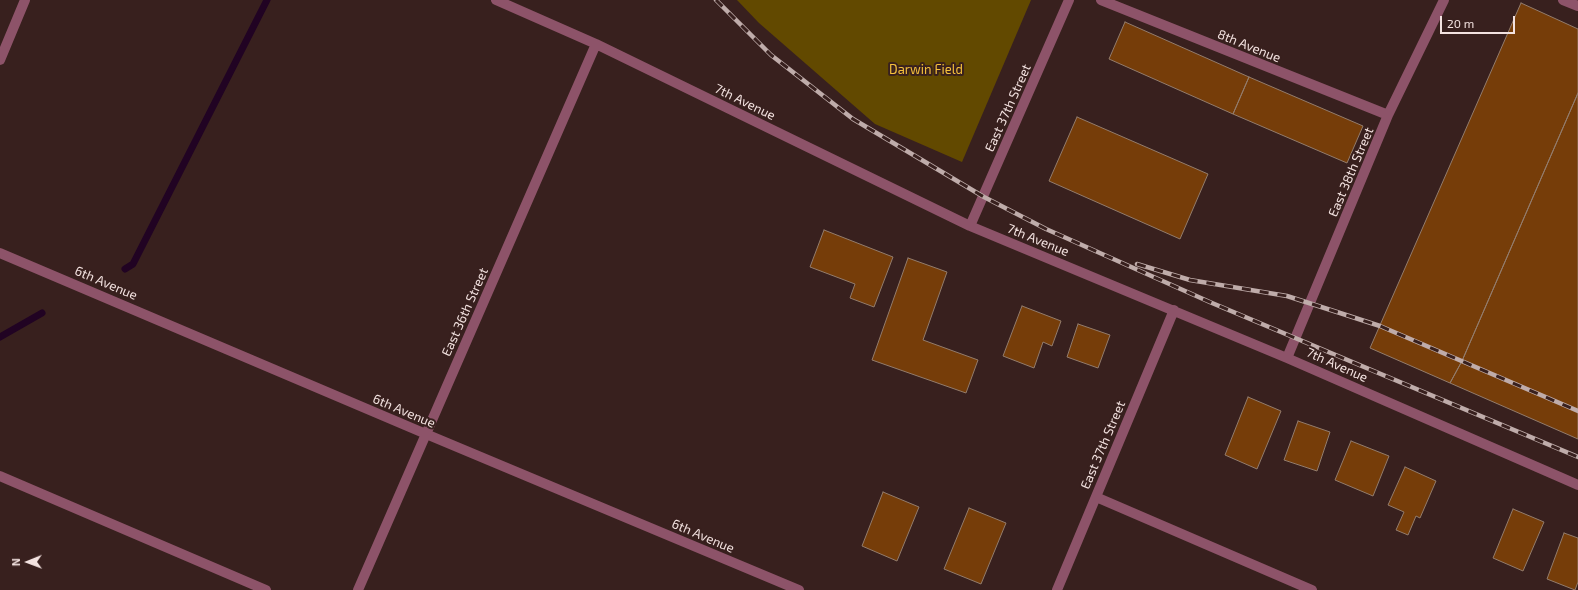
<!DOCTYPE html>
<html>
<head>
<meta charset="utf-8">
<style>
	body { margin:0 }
	#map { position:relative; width:1578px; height:590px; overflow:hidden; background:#38201e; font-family:"Exo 2",sans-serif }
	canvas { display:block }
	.north { position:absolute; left:8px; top:542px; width:40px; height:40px; -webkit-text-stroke:3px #38201e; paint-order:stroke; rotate:269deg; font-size:11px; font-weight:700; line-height:16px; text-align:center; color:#f3e2e0 }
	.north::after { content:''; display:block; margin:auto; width:14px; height:18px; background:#f3e2e0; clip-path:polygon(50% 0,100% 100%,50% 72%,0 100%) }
	.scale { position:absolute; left:1440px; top:16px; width:75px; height:18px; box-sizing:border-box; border:2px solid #f3e2e0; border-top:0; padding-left:5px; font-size:12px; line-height:14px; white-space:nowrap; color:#f3e2e0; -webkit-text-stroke:3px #38201e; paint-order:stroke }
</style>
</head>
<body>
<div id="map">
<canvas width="1578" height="590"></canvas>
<div class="north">N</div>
<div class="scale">20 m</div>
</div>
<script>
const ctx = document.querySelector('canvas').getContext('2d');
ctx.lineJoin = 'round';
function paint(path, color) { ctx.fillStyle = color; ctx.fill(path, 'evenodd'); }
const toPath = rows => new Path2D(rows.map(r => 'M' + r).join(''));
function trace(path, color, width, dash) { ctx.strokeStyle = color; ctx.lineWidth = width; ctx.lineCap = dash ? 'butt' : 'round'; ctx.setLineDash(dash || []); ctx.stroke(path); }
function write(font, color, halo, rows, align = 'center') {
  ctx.font = font + ' "Exo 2",sans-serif'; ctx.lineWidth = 4; ctx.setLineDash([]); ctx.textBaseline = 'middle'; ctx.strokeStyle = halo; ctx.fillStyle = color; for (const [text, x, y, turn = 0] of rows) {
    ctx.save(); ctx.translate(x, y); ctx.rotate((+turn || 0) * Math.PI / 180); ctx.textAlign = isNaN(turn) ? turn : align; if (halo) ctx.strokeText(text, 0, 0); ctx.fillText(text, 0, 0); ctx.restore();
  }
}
paint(toPath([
	[737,0,1031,0,962,162,875,124,759,23]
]), '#624900');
trace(toPath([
	[125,269,133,264,267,0],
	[0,337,42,313]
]), '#210323', 7);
const building = toPath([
	[1521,3,1578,29,1578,93,1462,361,1450,383,1370,348,1521,3],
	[1125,22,1249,77,1233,114,1109,59,1125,22],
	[1249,77,1363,126,1347,163,1233,114,1249,77],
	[1578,93,1578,439,1450,383,1462,361,1578,93],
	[1077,117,1208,174,1180,239,1049,181,1077,117],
	[824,230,893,257,874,307,850,298,855,284,810,267,824,230],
	[908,258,947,272,923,340,978,360,966,393,872,360,908,258],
	[1022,306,1061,321,1052,346,1043,342,1034,368,1003,356,1022,306],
	[1078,324,1110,335,1098,368,1067,357,1078,324],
	[1248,397,1281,411,1257,469,1225,455,1248,397],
	[1298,421,1330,432,1317,471,1284,460,1298,421],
	[1351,441,1389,456,1373,496,1335,480,1351,441],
	[1405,467,1436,481,1420,518,1416,516,1408,535,1396,530,1404,512,1388,505,1405,467],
	[883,492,919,507,897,561,862,546,883,492],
	[969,508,1006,523,981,584,944,569,969,508],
	[1513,509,1544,522,1523,571,1493,558,1513,509],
	[1564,533,1578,538,1578,582,1575,590,1547,579,1564,533]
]);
paint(building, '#763d09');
trace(building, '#937c6c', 1);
trace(toPath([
	[496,0,596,44,970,226,1287,358,1578,485],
	[1101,0,1388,115],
	[1563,0,1578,6],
	[0,60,25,0],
	[970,226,1069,0],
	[0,253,426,434,799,590],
	[1287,358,1388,115,1444,0],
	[0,476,266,590],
	[1096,497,1312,590],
	[358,590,596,44],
	[1057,590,1174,310]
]), '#8d5369', 10);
const rail = toPath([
	[716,0,771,55,853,119,984,197,1046,229,1212,303,1578,457],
	[1137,264,1190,280,1287,296,1340,313,1380,326,1578,411]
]);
trace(rail, '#bfacaa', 4.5);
trace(rail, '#38201e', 3, [9]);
write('13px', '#f3e2e0', '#38201e', [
	["8th Avenue",1249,46,22],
	["7th Avenue",745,102,26],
	["East 37th Street",1008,108,-66],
	["East 38th Street",1351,172,-67],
	["7th Avenue",1038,240,22],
	["6th Avenue",106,283,23],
	["East 36th Street",465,312,-66],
	["7th Avenue",1337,365,24],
	["6th Avenue",404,411,23],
	["East 37th Street",1103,445,-67],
	["6th Avenue",703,536,23]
]);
write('13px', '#f6c13c', '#38201e', [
	["Darwin Field",926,70]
]);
</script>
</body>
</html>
